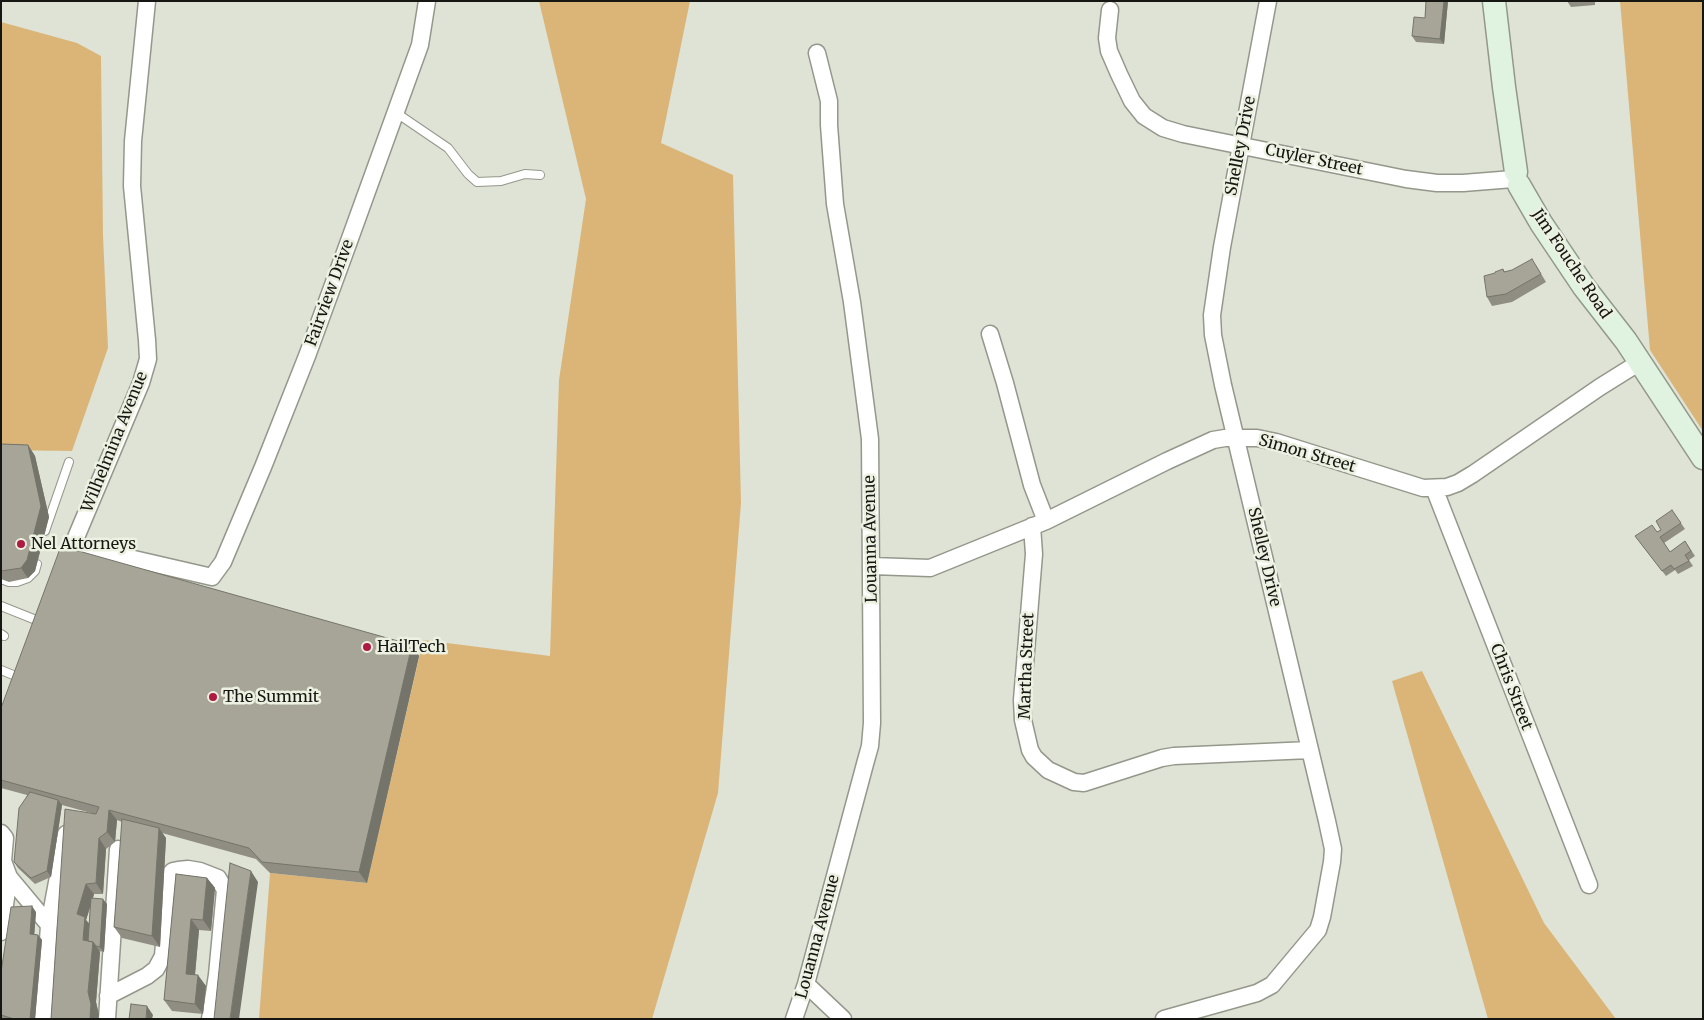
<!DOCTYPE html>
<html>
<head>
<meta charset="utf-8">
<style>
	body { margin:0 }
	#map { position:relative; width:1704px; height:1020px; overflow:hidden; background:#dee3d5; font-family:Merriweather,serif }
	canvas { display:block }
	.frame { position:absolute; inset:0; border:2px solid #161712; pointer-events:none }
</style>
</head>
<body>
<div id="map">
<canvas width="1704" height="1020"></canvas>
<div class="frame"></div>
</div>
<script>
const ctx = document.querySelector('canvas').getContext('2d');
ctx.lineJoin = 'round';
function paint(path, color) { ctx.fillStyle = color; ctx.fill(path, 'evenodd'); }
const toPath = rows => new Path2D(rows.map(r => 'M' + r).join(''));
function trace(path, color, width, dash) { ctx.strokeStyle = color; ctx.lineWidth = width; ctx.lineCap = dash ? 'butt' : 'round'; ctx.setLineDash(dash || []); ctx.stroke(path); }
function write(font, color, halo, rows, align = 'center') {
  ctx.font = font + ' Merriweather,serif'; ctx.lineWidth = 5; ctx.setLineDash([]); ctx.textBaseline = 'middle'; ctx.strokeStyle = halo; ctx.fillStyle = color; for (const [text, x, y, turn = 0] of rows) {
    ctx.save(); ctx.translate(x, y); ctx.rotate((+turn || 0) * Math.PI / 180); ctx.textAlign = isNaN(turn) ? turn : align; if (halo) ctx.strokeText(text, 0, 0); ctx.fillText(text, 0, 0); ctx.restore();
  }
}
paint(toPath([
	[539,1,690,1,661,143,733,175,741,503,718,793,652,1019,259,1019,270,873,367,883,423,640,550,656,559,380,586,199],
	[1620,1,1703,1,1703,431,1650,350],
	[1,22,77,43,101,56,103,235,108,348,72,451,1,450],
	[1422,671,1544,923,1616,1019,1488,1019,1392,681]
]), '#dbb577');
const lane = toPath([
	[395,112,448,148,468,174,477,182,501,181,525,174,540,175],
	[45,531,69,462],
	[1,579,9,582,17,582,28,578,35,571,37,564],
	[1,606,41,622],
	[1,634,4,636],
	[1,670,18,677]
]);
const street = toPath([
	[1110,10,1107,38,1109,51,1119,74,1132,101,1144,116,1163,128,1183,134,1406,179,1437,183,1463,183,1513,179],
	[990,334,1005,383,1032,485,1046,521],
	[1434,488,1589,885],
	[1032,526,1034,554,1022,700,1023,720,1030,750,1034,757,1048,770,1074,782,1084,783,1162,758,1174,756,1310,750],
	[73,545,212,577,223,562,263,467,307,356,348,244,420,45,427,1],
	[69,554,141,383,148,359,147,340,132,186,133,141,147,1],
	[872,566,930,568,1046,521,1167,461,1213,440,1225,438,1257,438,1276,442,1423,488,1447,487,1458,483,1473,474,1600,387,1640,362],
	[1,833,5,838,3,861,9,877,1,932],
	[9,877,49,925,43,1019],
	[49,925,66,834],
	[806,984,843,1019],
	[108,996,147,976,156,969,163,956,167,909,167,880,169,875,173,871,178,870,188,869,200,871,218,878,225,890,217,975,210,1019],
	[107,1019,118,849],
	[794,1019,806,984,865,764,870,746,872,723,870,439,852,302,835,204,829,125,829,101,817,53],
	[1164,1019,1257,993,1272,985,1318,930,1322,917,1332,862,1333,849,1327,821,1223,385,1213,335,1212,315,1222,247,1268,1]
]);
const secondary = toPath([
	[1494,1,1504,87,1516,172],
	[1519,185,1541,223,1584,287,1626,341,1703,458]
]);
trace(lane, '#93988b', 10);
trace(street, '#93988b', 19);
trace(secondary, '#93988b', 25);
trace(lane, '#fff', 8);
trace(street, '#fff', 16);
trace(secondary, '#e0f3e0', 22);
paint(toPath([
	[1426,1,1448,1,1444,44,1416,42,1412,36,1425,18],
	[1567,1,1595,1,1595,5,1571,7],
	[1537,267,1546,282,1512,302,1492,306,1487,297,1495,273,1503,269,1505,272],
	[1,444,28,445,35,456,49,517,35,571,28,578,9,582,1,579],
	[1672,510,1685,529,1664,543,1670,552,1685,541,1695,556,1689,560,1693,566,1678,574,1675,570,1666,576,1635,536,1657,532,1661,530],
	[412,645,419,656,367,883,270,873,256,859,162,833,166,838,160,947,122,938,114,927,122,822,117,820,115,842,106,849,103,894,94,894,93,898,107,904,104,952,99,951,100,952,96,1002,99,1015,98,1019,51,1019,91,813,62,805,51,877,35,884,18,868,14,862,27,795,1,788,1,708],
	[90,908,89,923,86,920],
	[176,874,207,878,215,888,211,931,199,930,195,975,206,986,203,1014,172,1011,164,1000],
	[36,912,34,934,38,935,42,940,35,1019,1,1019,1,972]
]), '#908e82');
paint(toPath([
	[1444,1,1448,1,1444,44,1440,39],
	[28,445,35,456,49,517,35,571,28,578,21,568],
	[412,645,419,656,367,883,359,872],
	[58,800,62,805,51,877,47,871],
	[109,810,117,820,115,842,107,832],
	[159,828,166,838,160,947,152,936],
	[99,838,106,849,103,894,96,883],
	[251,871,258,882,239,1019,230,1019],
	[207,878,215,888,211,931,203,920],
	[86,884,94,894,86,920,92,928,87,945,83,940,77,914],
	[103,899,107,904,104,952,100,947],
	[32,906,36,912,34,939,30,934],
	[191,919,199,930,194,985,186,974],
	[38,935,42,940,35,1019,30,1019],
	[93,942,100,952,96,1002,99,1015,98,1019,90,1019,88,992],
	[198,975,206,986,203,1014,195,1004],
	[147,1006,153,1015,152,1019,146,1019]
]), '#75746a');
const building = toPath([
	[1426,1,1444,1,1440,39,1412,36,1414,17,1425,18,1426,1],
	[1532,259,1541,274,1506,294,1487,297,1484,276,1495,273,1495,272,1503,269,1504,272,1512,270,1532,259],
	[1,444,28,445,41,506,27,560,21,568,1,571,1,444],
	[1672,510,1681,523,1660,537,1670,552,1685,541,1691,551,1685,555,1689,561,1674,569,1671,565,1662,571,1635,536,1652,525,1657,532,1661,530,1656,521,1672,510],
	[61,546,412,645,359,872,262,862,249,848,109,810,107,832,99,838,96,883,86,884,77,914,85,917,83,940,93,942,88,992,91,1004,90,1019,51,1019,65,809,96,814,99,807,1,780,1,708,61,546],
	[30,792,58,800,47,871,31,878,14,862,19,808,30,792],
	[122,819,159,828,152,936,114,927,122,819],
	[230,863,251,871,230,1019,214,1019,230,863],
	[176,874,207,878,203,920,191,919,186,974,198,975,195,1004,164,1000,176,874],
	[91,898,103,899,100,947,96,946,93,942,88,941,91,898],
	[32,906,30,934,38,935,30,1019,14,1019,1,1015,1,972,11,907,32,906],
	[131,1004,147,1006,146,1019,129,1019,131,1004]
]);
paint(building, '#a7a597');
trace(building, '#75746a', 1);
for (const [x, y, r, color] of [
	[21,544,5,"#ae1a42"],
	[367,647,5,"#ae1a42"],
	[213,697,5,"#ae1a42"]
]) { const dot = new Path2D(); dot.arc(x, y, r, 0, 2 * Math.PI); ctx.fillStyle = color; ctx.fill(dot); trace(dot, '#ecf1e2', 2); }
write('16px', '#161712', '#ecf1e2', [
	["Shelley Drive",1241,146,-79],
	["Cuyler Street",1314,160,12],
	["Jim Fouche Road",1571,264,56],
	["Fairview Drive",330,293,-70],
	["Wilhelmina Avenue",115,442,-68],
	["Simon Street",1307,454,16],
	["Louanna Avenue",871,539,-91],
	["Shelley Drive",1264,557,77],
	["Martha Street",1027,666,-88],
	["Chris Street",1511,687,69],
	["Louanna Avenue",818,937,-75]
]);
write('16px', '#161712', '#ecf1e2', [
	["Nel Attorneys",31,544],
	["HailTech",377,647],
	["The Summit",223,697]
], 'left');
</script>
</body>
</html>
